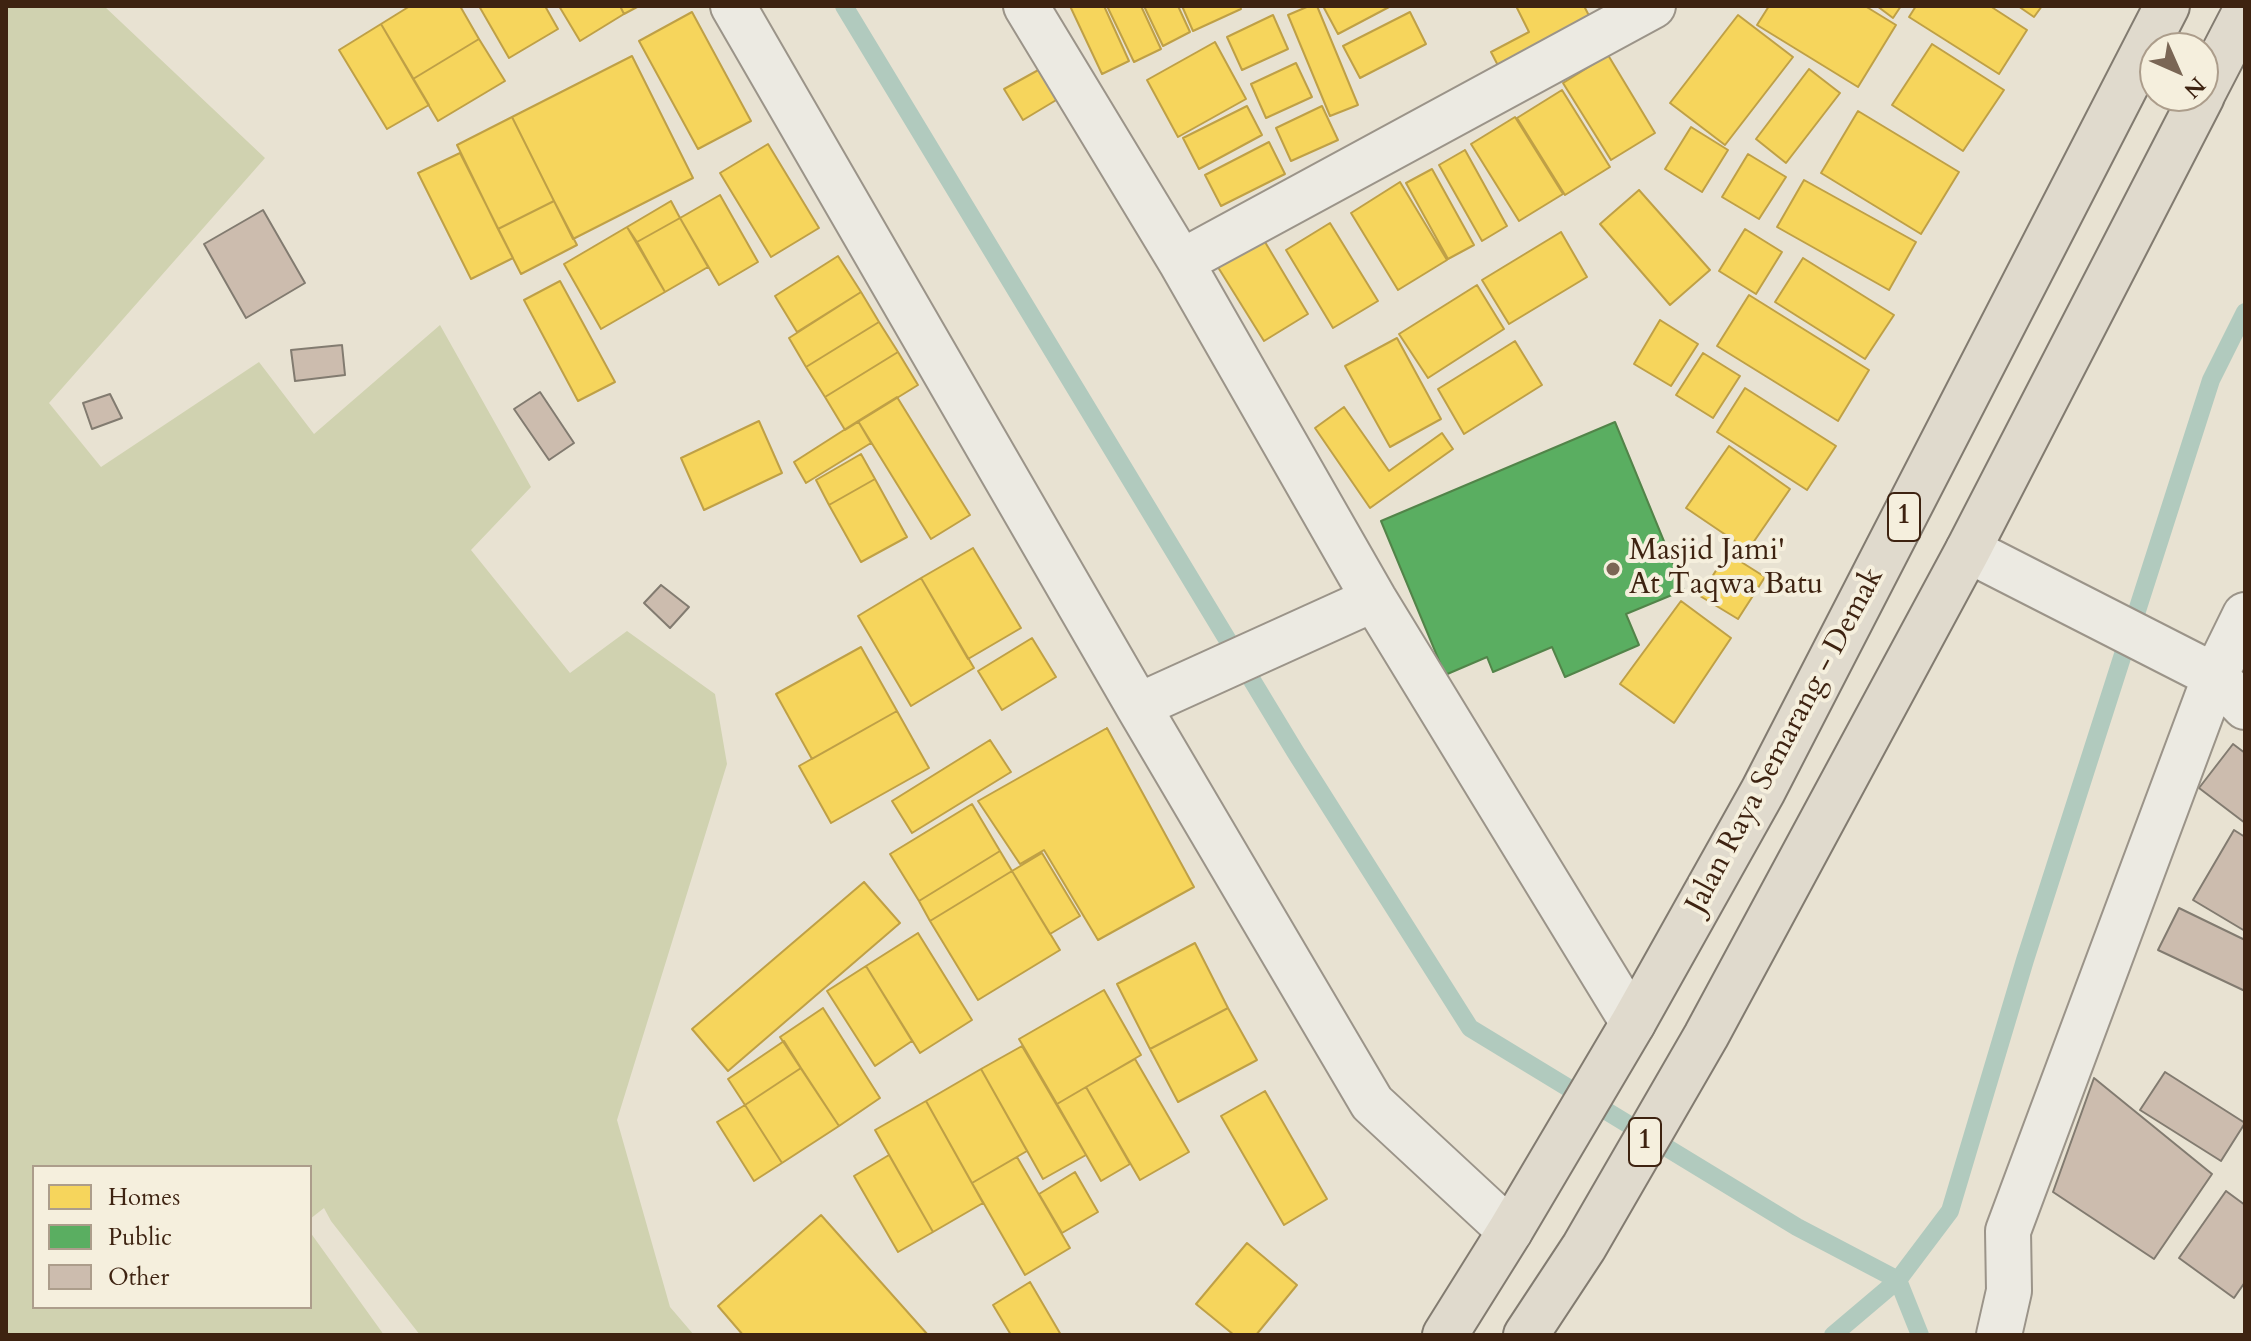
<!DOCTYPE html>
<html>
<head>
<meta charset="utf-8">
<style>
	body { margin:0 }
	#map { position:relative; width:2251px; height:1341px; overflow:hidden; background:#e8e2d2; font-family:Cardo,serif }
	canvas { display:block }
	.frame { position:absolute; inset:0; border:8px solid #3e2311; pointer-events:none }
	.legend { position:absolute; left:32px; top:1165px; width:280px; height:144px; box-sizing:border-box; background:#f5efdd; border:2px solid #ac9d8b; margin:0; padding:10px 14px; list-style:none; font-size:24px; color:#3e2311 }
	.legend li { display:flex; align-items:center; gap:16px; height:40px }
	.legend b { width:40px; border:2px solid #ac9d8b }
	.north { position:absolute; left:2139px; top:32px; width:80px; height:80px; box-sizing:border-box; background:#f5efdd; border:2px solid #ac9d8b; border-radius:50%; rotate:135deg; font-size:22px; font-weight:700; line-height:32px; text-align:center; color:#3e2311 }
	.north::after { content:''; display:block; margin:auto; width:28px; height:36px; background:#7a6655; clip-path:polygon(50% 0,100% 100%,50% 72%,0 100%) }
</style>
</head>
<body>
<div id="map">
<canvas width="2251" height="1341"></canvas>
<div class="frame"></div>
<ul class="legend">
<li><b style="height:22px;background:#f6d55c"></b>Homes</li>
<li><b style="height:22px;background:#5aae61"></b>Public</li>
<li><b style="height:22px;background:#ccbcae"></b>Other</li>
</ul>
<div class="north">N</div>
</div>
<script>
const ctx = document.querySelector('canvas').getContext('2d');
ctx.lineJoin = 'round';
function paint(path, color) { ctx.fillStyle = color; ctx.fill(path, 'evenodd'); }
const toPath = rows => new Path2D(rows.map(r => 'M' + r).join(''));
function trace(path, color, width, dash) { ctx.strokeStyle = color; ctx.lineWidth = width; ctx.lineCap = dash ? 'butt' : 'round'; ctx.setLineDash(dash || []); ctx.stroke(path); }
function write(font, color, halo, rows, align = 'center') {
  ctx.font = font + ' Cardo,serif'; ctx.lineWidth = 8; ctx.setLineDash([]); ctx.textBaseline = 'middle'; ctx.strokeStyle = halo; ctx.fillStyle = color; for (const [text, x, y, turn = 0] of rows) {
    ctx.save(); ctx.translate(x, y); ctx.rotate((+turn || 0) * Math.PI / 180); ctx.textAlign = isNaN(turn) ? turn : align; if (halo) ctx.strokeText(text, 0, 0); ctx.fillText(text, 0, 0); ctx.restore();
  }
}
paint(toPath([
	[6,6,104,6,265,158,49,403,101,467,259,362,314,434,440,325,531,487,471,550,570,673,627,631,715,694,727,764,617,1120,670,1307,694,1335,420,1335,331,1221,324,1208,310,1219,310,1167,34,1167,34,1307,310,1307,310,1232,384,1335,6,1335]
]), '#d0d2b0');
const homes = toPath([
	[410,6,460,6,479,39,413,79,381,24,410,6],
	[479,6,545,6,558,29,509,58,479,6],
	[559,6,620,6,624,14,580,41,559,6],
	[620,6,639,6,624,14,620,6],
	[1070,6,1104,6,1129,61,1102,74,1070,6],
	[1107,6,1141,6,1161,49,1134,62,1107,6],
	[1144,6,1178,6,1190,32,1163,46,1144,6],
	[1182,6,1240,6,1241,9,1193,31,1182,6],
	[1309,6,1317,6,1358,105,1330,116,1288,15,1309,6],
	[1323,6,1391,6,1338,34,1323,6],
	[1516,6,1584,6,1597,31,1505,79,1491,52,1529,32,1516,6],
	[1769,6,1865,6,1896,25,1858,87,1757,25,1769,6],
	[1877,6,1901,6,1893,18,1877,6],
	[1916,6,1990,6,2027,30,1999,74,1909,17,1916,6],
	[2018,6,2042,6,2034,17,2018,6],
	[692,12,751,121,698,149,639,41,692,12],
	[1410,12,1426,44,1360,78,1343,46,1410,12],
	[1273,15,1288,49,1242,70,1227,37,1273,15],
	[1738,15,1793,57,1725,145,1670,103,1738,15],
	[381,24,429,105,387,129,339,50,381,24],
	[479,39,505,81,438,121,413,79,479,39],
	[1215,42,1246,99,1178,137,1147,80,1215,42],
	[1932,44,2004,90,1963,151,1892,105,1932,44],
	[1608,55,1655,133,1611,160,1563,83,1608,55],
	[632,56,693,178,573,239,512,117,632,56],
	[1051,63,1068,93,1023,120,1004,89,1051,63],
	[1296,63,1312,97,1266,118,1251,84,1296,63],
	[1809,69,1840,93,1786,163,1756,139,1809,69],
	[1562,90,1610,167,1565,195,1517,118,1562,90],
	[1247,106,1262,135,1199,169,1183,138,1247,106],
	[1322,106,1338,140,1291,161,1276,128,1322,106],
	[1858,111,1959,172,1921,234,1821,173,1858,111],
	[512,117,554,201,498,229,457,145,512,117],
	[1515,117,1563,194,1519,221,1471,144,1515,117],
	[1691,127,1728,150,1702,192,1665,169,1691,127],
	[1269,142,1285,174,1221,206,1205,175,1269,142],
	[768,144,819,228,771,257,720,173,768,144],
	[1465,150,1507,226,1482,241,1439,165,1465,150],
	[460,153,513,258,471,279,418,173,460,153],
	[1748,154,1786,177,1759,219,1722,197,1748,154],
	[1432,169,1474,245,1448,259,1406,183,1432,169],
	[1804,180,1916,242,1889,290,1777,227,1804,180],
	[1400,182,1447,260,1398,290,1351,213,1400,182],
	[1639,190,1710,270,1670,305,1600,224,1639,190],
	[720,195,758,262,719,285,680,218,720,195],
	[554,201,577,245,521,274,498,229,554,201],
	[671,201,680,218,637,242,627,227,671,201],
	[680,218,708,267,665,292,637,242,680,218],
	[1330,223,1378,301,1333,328,1286,250,1330,223],
	[627,227,665,292,601,329,564,264,627,227],
	[1745,229,1782,252,1756,294,1719,271,1745,229],
	[1561,232,1587,277,1509,324,1482,280,1561,232],
	[1262,237,1308,314,1264,341,1216,264,1262,237],
	[838,256,861,292,797,332,775,296,838,256],
	[1803,258,1894,315,1865,359,1775,302,1803,258],
	[560,281,615,382,578,401,524,300,560,281],
	[1477,285,1504,329,1428,378,1399,334,1477,285],
	[861,292,879,322,806,367,789,338,861,292],
	[1749,295,1869,370,1838,421,1717,346,1749,295],
	[1660,320,1698,344,1671,386,1634,364,1660,320],
	[879,322,898,352,825,397,806,367,879,322],
	[1397,338,1441,419,1390,447,1345,366,1397,338],
	[1515,341,1542,385,1464,434,1438,389,1515,341],
	[898,352,918,385,845,430,825,397,898,352],
	[1703,353,1740,376,1713,418,1676,395,1703,353],
	[1745,388,1836,446,1807,490,1717,432,1745,388],
	[897,397,970,515,931,539,858,421,897,397],
	[1344,407,1389,471,1442,433,1453,449,1370,508,1315,428,1344,407],
	[759,421,782,473,704,510,681,458,759,421],
	[858,421,871,443,806,483,794,462,858,421],
	[1729,446,1790,489,1748,550,1686,508,1729,446],
	[861,454,875,479,829,505,816,480,861,454],
	[875,479,907,537,861,562,829,505,875,479],
	[973,548,1021,628,968,659,921,578,973,548],
	[1727,553,1765,577,1738,619,1700,596,1727,553],
	[921,578,974,668,911,706,858,616,921,578],
	[1681,601,1731,638,1674,723,1620,684,1681,601],
	[1032,638,1056,677,1002,710,978,671,1032,638],
	[861,647,897,711,812,759,776,694,861,647],
	[897,711,929,768,831,823,799,766,897,711],
	[1107,728,1194,887,1098,940,1044,850,1020,864,978,801,1107,728],
	[990,740,1011,772,912,833,892,801,990,740],
	[972,804,1000,851,919,901,890,854,972,804],
	[1000,851,1012,871,930,921,919,901,1000,851],
	[1042,853,1080,916,1050,934,1012,871,1042,853],
	[1012,871,1060,950,978,1000,930,921,1012,871],
	[864,882,900,923,728,1071,692,1029,864,882],
	[918,933,972,1020,920,1053,866,966,918,933],
	[1195,943,1228,1008,1150,1049,1117,984,1195,943],
	[866,966,912,1041,875,1066,827,991,866,966],
	[1104,990,1141,1055,1057,1104,1019,1039,1104,990],
	[823,1008,880,1098,839,1126,780,1037,823,1008],
	[1228,1008,1257,1060,1178,1102,1150,1049,1228,1008],
	[784,1041,801,1068,745,1105,728,1079,784,1041],
	[1022,1046,1086,1155,1043,1179,981,1069,1022,1046],
	[1135,1059,1189,1152,1140,1180,1086,1087,1135,1059],
	[801,1068,839,1126,782,1163,745,1105,801,1068],
	[981,1069,1027,1151,972,1183,926,1101,981,1069],
	[1086,1087,1130,1164,1101,1181,1057,1104,1086,1087],
	[1265,1091,1327,1199,1284,1225,1221,1116,1265,1091],
	[926,1101,983,1203,933,1232,875,1130,926,1101],
	[745,1105,782,1163,754,1181,717,1122,745,1105],
	[889,1155,933,1232,898,1252,854,1176,889,1155],
	[1017,1157,1070,1248,1025,1275,972,1183,1017,1157],
	[1075,1172,1098,1212,1062,1233,1039,1194,1075,1172],
	[821,1215,928,1335,743,1335,718,1306,821,1215],
	[1247,1243,1297,1285,1256,1335,1234,1335,1196,1304,1247,1243],
	[1030,1282,1061,1335,1011,1335,993,1305,1030,1282]
]);
paint(homes, '#f6d55c');
trace(homes, '#bfa046', 2);
const public = toPath([
	[1615,422,1684,590,1626,614,1639,645,1565,677,1552,647,1493,672,1487,657,1445,675,1381,521,1615,422]
]);
paint(public, '#5aae61');
trace(public, '#528449', 2);
trace(toPath([
	[844,6,1296,753,1470,1028,1797,1227,1898,1280,1950,1211,2025,960,2211,380,2245,312],
	[1833,1335,1898,1280,1920,1335]
]), '#b1cabe', 18);
const building = toPath([
	[263,210,305,283,246,318,204,244,263,210],
	[342,345,345,375,295,381,291,350,342,345],
	[540,392,574,443,549,460,514,409,540,392],
	[110,394,122,418,92,429,83,403,110,394],
	[661,585,689,607,670,628,644,603,661,585],
	[2233,744,2245,753,2245,823,2199,788,2233,744],
	[2234,830,2245,837,2245,931,2193,900,2234,830],
	[2179,908,2245,940,2245,991,2158,950,2179,908],
	[2165,1072,2245,1123,2221,1161,2140,1110,2165,1072],
	[2094,1078,2212,1174,2154,1259,2053,1192,2094,1078],
	[2226,1191,2245,1205,2245,1282,2234,1298,2179,1258,2226,1191]
]);
paint(building, '#ccbcae');
trace(building, '#827b70', 2);
const street = toPath([
	[733,6,1138,706,1372,1103,1510,1231],
	[1026,6,1181,262,1374,599,1633,1023],
	[1181,262,1653,6],
	[1968,550,2215,676,2245,707],
	[1138,706,1374,599],
	[1999,1335,2009,1291,2008,1231,2215,676,2245,615]
]);
const highway = toPath([
	[2203,93,2245,12],
	[1445,1335,1510,1231,1633,1023,1763,791,2167,6],
	[1526,1335,1584,1247,1706,1036,1968,550,2202,96]
]);
trace(street, '#9b9489', 48);
trace(highway, '#827b70', 48);
trace(street, '#eceae2', 44);
trace(highway, '#e0dacd', 44);
for (const [x, y, r, color] of [
	[1613,569,8,"#7a6655"]
]) { const dot = new Path2D(); dot.arc(x, y, r, 0, 2 * Math.PI); ctx.fillStyle = color; ctx.fill(dot); trace(dot, '#f5efdd', 3); }
for (const [x, y, w] of [
	[1904,517,32],
	[1645,1142,32]
]) { const box = new Path2D(); box.roundRect(x - w / 2, y - 24, w, 48, 6); ctx.fillStyle = '#f5efdd'; ctx.fill(box); trace(box, '#3e2311', 2); }
write('bold 28px', '#3e2311', null, [
	["1",1904,517],
	["1",1645,1142]
]);
write('30px', '#3e2311', '#f5efdd', [
	["Masjid Jami'",1629,552],
	["At Taqwa Batu",1629,586]
], 'left');
write('30px', '#3e2311', '#f5efdd', [
	["Jalan Raya Semarang - Demak",1786,741,-62]
]);
</script>
</body>
</html>
